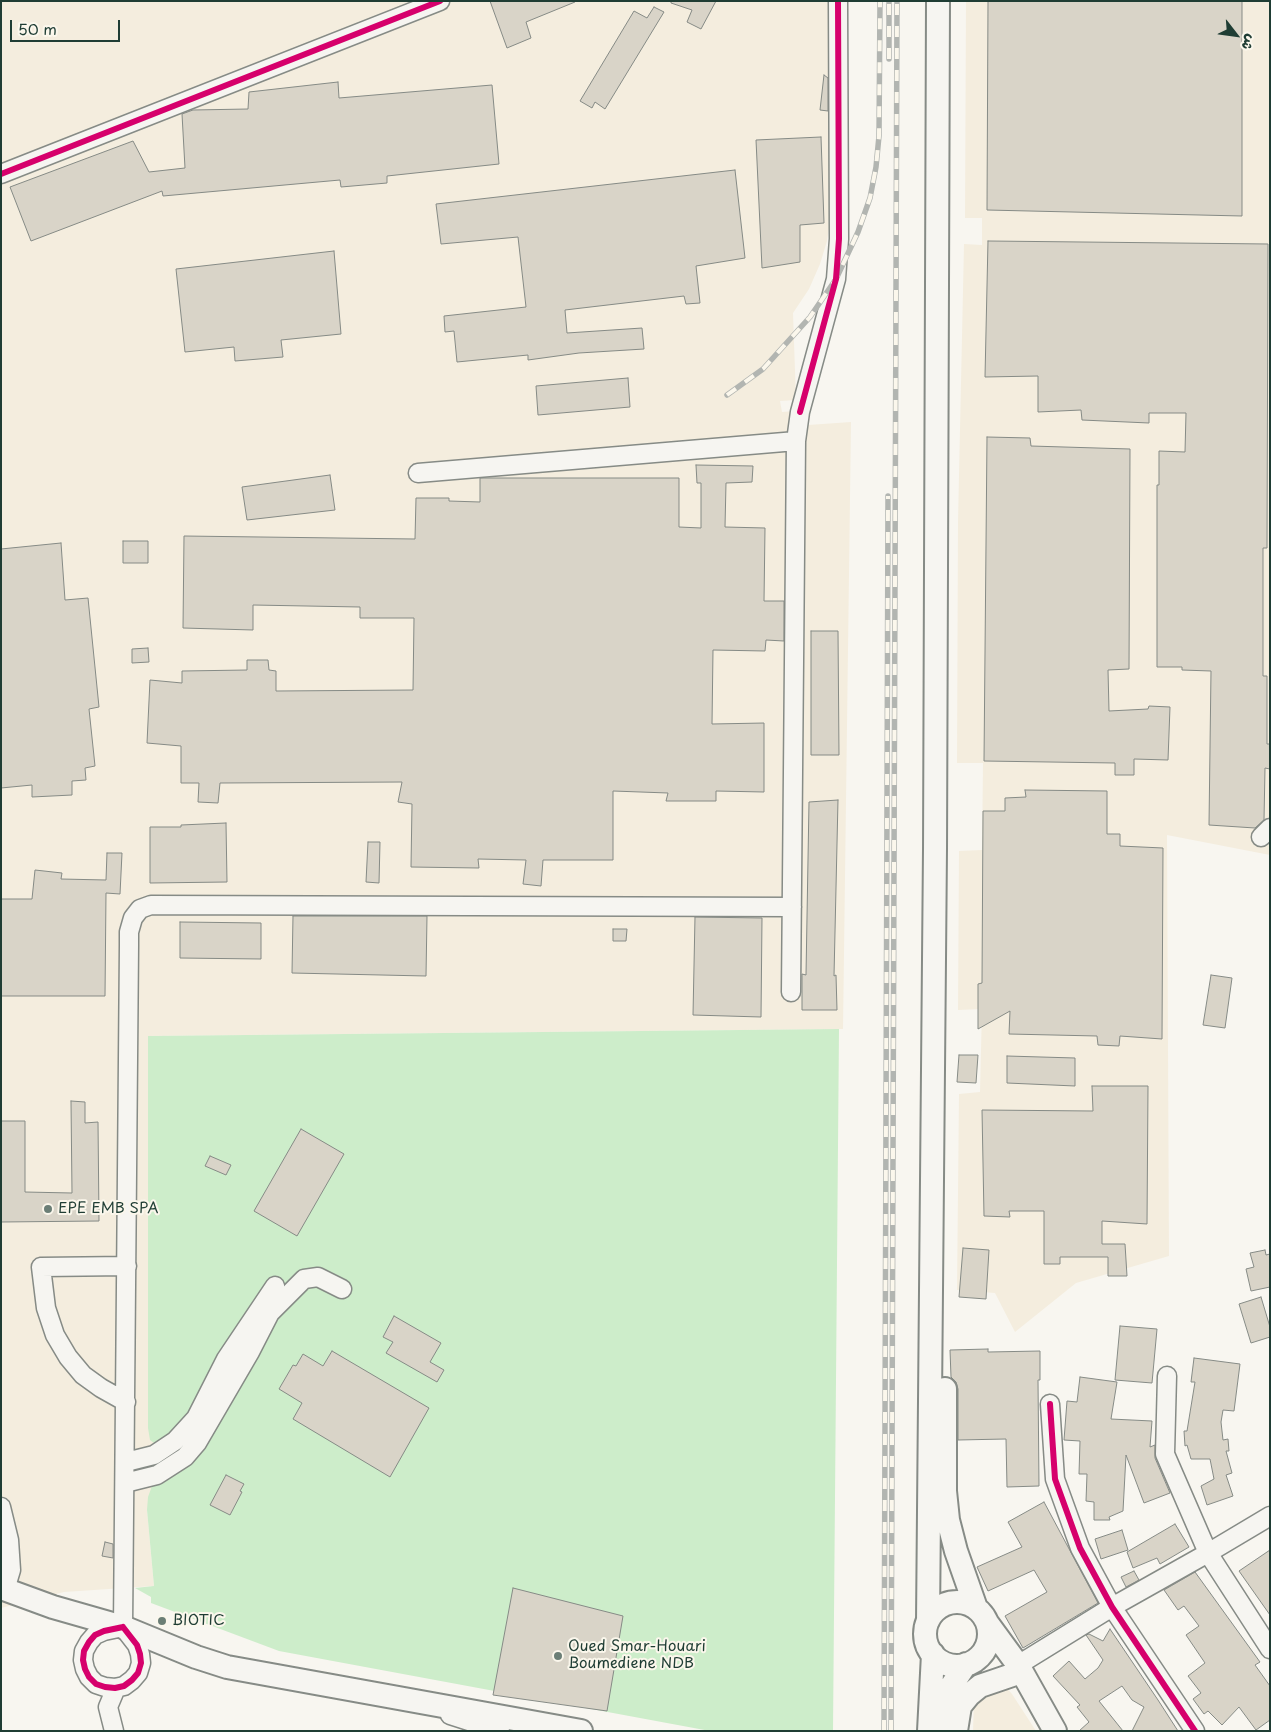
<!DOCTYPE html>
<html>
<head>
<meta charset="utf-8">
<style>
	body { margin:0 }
	#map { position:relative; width:1271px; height:1732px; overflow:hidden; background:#f8f6f0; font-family:"Playpen Sans","Playpen Sans Arabic",sans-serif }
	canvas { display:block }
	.frame { position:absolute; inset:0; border:2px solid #1f3d34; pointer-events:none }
	.north { position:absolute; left:1211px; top:10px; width:50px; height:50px; -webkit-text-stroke:4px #fbf7ec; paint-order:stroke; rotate:120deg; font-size:14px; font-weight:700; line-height:20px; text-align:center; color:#1f3d34 }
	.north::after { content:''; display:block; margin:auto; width:18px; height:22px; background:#1f3d34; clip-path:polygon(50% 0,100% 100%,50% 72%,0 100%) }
	.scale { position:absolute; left:10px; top:20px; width:110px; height:22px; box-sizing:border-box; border:2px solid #1f3d34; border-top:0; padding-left:6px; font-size:15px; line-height:18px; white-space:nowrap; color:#1f3d34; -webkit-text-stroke:4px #fbf7ec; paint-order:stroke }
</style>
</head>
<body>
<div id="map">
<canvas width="1271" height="1732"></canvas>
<div class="frame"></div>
<div class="north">ش</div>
<div class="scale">50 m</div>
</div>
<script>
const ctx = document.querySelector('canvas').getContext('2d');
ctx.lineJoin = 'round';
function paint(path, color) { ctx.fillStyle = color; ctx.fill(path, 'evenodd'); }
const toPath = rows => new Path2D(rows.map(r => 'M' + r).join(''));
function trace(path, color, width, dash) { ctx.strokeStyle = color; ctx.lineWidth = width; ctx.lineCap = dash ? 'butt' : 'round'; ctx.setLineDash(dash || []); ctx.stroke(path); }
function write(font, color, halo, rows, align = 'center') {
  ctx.font = font + ' "Playpen Sans",sans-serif'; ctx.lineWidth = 4; ctx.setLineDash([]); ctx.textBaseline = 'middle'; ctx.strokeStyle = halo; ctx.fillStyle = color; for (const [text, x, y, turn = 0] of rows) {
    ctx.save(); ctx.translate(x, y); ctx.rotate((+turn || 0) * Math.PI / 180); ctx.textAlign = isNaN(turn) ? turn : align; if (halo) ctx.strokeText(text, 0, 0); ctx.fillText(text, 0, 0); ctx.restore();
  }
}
paint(toPath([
	[1,1,832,1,831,216,827,241,820,264,809,289,793,313,796,400,780,401,782,412,806,410,808,425,851,422,843,1029,148,1036,169,1454,172,1474,147,1510,154,1586,64,1592,1,1608],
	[966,1,1270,1,1270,855,1167,835,1169,1256,1076,1283,1015,1332,995,1293,957,1290,959,1094,980,1092,982,1009,958,1010,959,851,982,850,983,763,957,763,958,522,964,244,982,245,982,218,965,218],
	[1003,1684,1012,1694,1036,1731,973,1731,974,1702]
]), '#f4edde');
paint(toPath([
	[839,1029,833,1731,710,1731,279,1651,151,1603,151,1597,135,1588,154,1586,147,1510,148,1497,152,1486,172,1474,169,1454,150,1440,148,1428,148,1036]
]), '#cdedca');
const building = toPath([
	[490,1,575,1,575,2,526,22,531,38,507,48,490,1],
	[671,1,716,1,701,29,687,22,692,10,671,3,671,1],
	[988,1,1242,1,1242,216,987,210,988,1],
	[654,7,664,12,605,109,595,102,592,108,580,101,634,11,647,18,654,7],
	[824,75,828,78,828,111,820,110,824,75],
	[338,82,339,98,492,85,499,164,387,176,387,183,341,187,340,180,163,196,162,191,31,241,10,187,133,141,149,172,185,168,182,114,193,110,248,109,249,92,338,82],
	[821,137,824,223,800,225,800,262,762,268,756,140,821,137],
	[735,170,745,258,696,266,700,303,686,304,684,296,565,310,567,333,642,328,644,349,579,353,528,360,528,355,457,362,454,331,445,332,444,316,526,307,518,237,441,244,436,204,735,170],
	[988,241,1268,244,1267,548,1263,548,1263,676,1267,676,1267,744,1270,744,1270,769,1265,768,1264,820,1255,828,1209,825,1211,671,1182,670,1182,667,1157,667,1157,485,1159,485,1159,451,1185,452,1186,413,1149,413,1149,423,1082,420,1081,410,1038,412,1038,376,985,377,988,241],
	[334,251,341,334,281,340,283,357,235,361,234,347,185,352,176,269,334,251],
	[628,378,630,407,538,415,536,386,628,378],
	[987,437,1030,438,1031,446,1130,449,1129,669,1108,670,1109,711,1148,709,1149,706,1170,707,1168,760,1134,759,1134,775,1115,775,1115,763,984,761,987,437],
	[696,465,753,466,752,482,726,483,725,527,765,528,764,601,784,601,784,641,766,640,765,651,713,650,712,724,764,723,764,792,716,791,716,801,666,801,668,793,613,791,613,860,543,860,541,886,523,884,526,860,478,859,479,868,411,867,412,804,398,802,402,782,220,783,218,803,198,802,199,783,181,783,181,746,147,743,150,680,182,683,182,671,247,670,247,660,268,660,269,670,276,671,276,691,413,690,414,618,360,618,360,607,253,605,253,630,183,628,184,536,415,539,416,498,449,498,449,501,480,502,480,478,679,478,679,527,701,528,701,483,697,483,696,465],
	[330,475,335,510,247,520,242,487,330,475],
	[123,541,148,541,148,563,123,563,123,541],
	[61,543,65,600,88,598,99,707,89,709,95,766,85,768,86,780,72,781,72,795,32,797,32,785,1,788,1,549,61,543],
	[811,631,838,631,839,755,811,755,811,631],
	[148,648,149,662,132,663,132,649,148,648],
	[1025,790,1107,791,1107,834,1120,834,1120,846,1163,848,1162,1039,1120,1036,1119,1046,1098,1045,1097,1036,1009,1034,1010,1011,978,1029,978,984,982,983,983,811,1005,811,1005,798,1026,797,1025,790],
	[838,800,834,976,836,975,837,1010,802,1010,802,974,806,975,809,802,838,800],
	[226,823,227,882,150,883,150,827,181,827,181,825,226,823],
	[368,842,380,842,379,883,366,882,368,842],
	[107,853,122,853,120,894,106,893,105,996,1,996,1,899,32,899,35,870,62,873,61,879,106,880,107,853],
	[293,916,427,916,426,976,292,973,293,916],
	[695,917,762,918,761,1017,693,1015,695,917],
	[180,922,261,923,261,959,180,958,180,922],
	[613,929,627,929,626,941,613,941,613,929],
	[1211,975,1232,978,1225,1028,1203,1025,1211,975],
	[959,1055,978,1055,976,1083,957,1082,959,1055],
	[1007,1056,1075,1058,1075,1086,1007,1083,1007,1056],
	[1092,1086,1148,1086,1147,1224,1102,1221,1102,1244,1125,1244,1127,1276,1108,1276,1108,1257,1060,1257,1060,1264,1044,1264,1044,1211,1009,1211,1010,1217,984,1216,982,1110,1093,1111,1092,1086],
	[71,1101,85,1102,85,1123,98,1122,99,1221,1,1222,1,1121,25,1121,25,1192,72,1193,71,1101],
	[301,1129,344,1154,297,1236,254,1211,301,1129],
	[210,1156,231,1165,226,1175,205,1166,210,1156],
	[963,1248,989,1250,986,1299,959,1297,963,1248],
	[1265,1250,1266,1255,1270,1254,1270,1287,1251,1291,1246,1269,1254,1267,1250,1253,1265,1250],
	[1261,1297,1270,1327,1270,1337,1251,1343,1239,1304,1261,1297],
	[394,1316,441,1343,430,1362,444,1370,437,1382,386,1353,393,1342,383,1337,394,1316],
	[1120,1326,1157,1329,1152,1383,1115,1380,1120,1326],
	[988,1349,988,1352,1040,1351,1040,1380,1038,1380,1039,1486,1007,1487,1006,1439,958,1440,958,1389,956,1382,951,1377,950,1350,988,1349],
	[332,1351,429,1408,390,1477,293,1419,302,1403,279,1389,293,1365,296,1366,303,1354,323,1366,332,1351],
	[1194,1358,1240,1364,1234,1411,1223,1410,1221,1422,1223,1440,1228,1439,1229,1451,1226,1451,1232,1473,1226,1475,1233,1496,1207,1505,1201,1486,1214,1479,1210,1459,1191,1459,1187,1445,1185,1446,1184,1431,1187,1431,1195,1382,1191,1382,1194,1358],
	[1080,1377,1117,1382,1111,1419,1152,1421,1150,1447,1155,1445,1155,1458,1170,1493,1144,1503,1126,1455,1123,1511,1109,1517,1110,1520,1094,1520,1094,1502,1086,1501,1087,1474,1079,1474,1080,1441,1064,1440,1067,1401,1077,1402,1080,1377],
	[226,1475,244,1484,240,1491,242,1492,230,1515,210,1505,226,1475],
	[1044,1502,1098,1603,1023,1648,1005,1616,1047,1592,1034,1570,988,1591,977,1567,1022,1547,1008,1522,1044,1502],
	[1175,1524,1189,1547,1160,1564,1157,1558,1133,1568,1127,1552,1175,1524],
	[1122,1530,1128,1550,1101,1559,1095,1539,1122,1530],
	[105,1542,113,1544,113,1558,102,1556,105,1542],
	[1270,1550,1270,1615,1239,1571,1270,1550],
	[1134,1571,1139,1580,1126,1587,1121,1577,1134,1571],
	[1195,1572,1260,1662,1255,1665,1270,1686,1270,1720,1256,1730,1239,1707,1222,1725,1208,1711,1204,1714,1193,1699,1201,1693,1188,1676,1205,1663,1186,1635,1199,1626,1184,1606,1178,1610,1164,1590,1195,1572],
	[513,1588,623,1616,607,1711,493,1695,513,1588],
	[1110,1629,1158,1700,1178,1731,1132,1731,1144,1707,1132,1700,1122,1686,1099,1701,1123,1731,1079,1731,1089,1722,1077,1707,1080,1705,1053,1676,1069,1661,1085,1679,1098,1668,1103,1660,1086,1635,1089,1634,1103,1641,1110,1629]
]);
paint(building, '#d9d4c8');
trace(building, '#868b86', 1);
const minor = toPath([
	[1,174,440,1],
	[418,473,796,441],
	[1261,837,1270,828],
	[791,992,796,441,800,412,836,279,839,239,838,1],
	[1167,1376,1165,1454,1208,1553,1270,1649],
	[126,1402,101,1388,83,1375,68,1357,55,1335,46,1308,41,1267,127,1266],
	[1050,1404,1055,1479,1080,1548,1112,1607,1195,1731],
	[126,1462,154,1455,175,1441,196,1418,226,1359,275,1286],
	[125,1483,157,1475,185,1457,197,1443,250,1352,270,1313,304,1279,318,1277,342,1289],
	[1,1507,9,1540,11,1570,5,1590],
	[123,1627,129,945,129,932,133,918,140,909,151,905,792,907],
	[123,1627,137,1645,140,1654,141,1663,138,1673,132,1680,124,1686,115,1688,105,1687,96,1684,89,1677,85,1669,83,1660,84,1651,89,1642,95,1635,104,1631,123,1627],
	[1018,1665,1112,1607,1208,1553,1270,1516],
	[450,1715,500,1731],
	[114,1731,108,1707,116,1688]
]);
const major = toPath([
	[945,1389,945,1491,948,1520,956,1551,976,1608],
	[1,1588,53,1607,123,1627,196,1657,227,1667,581,1731],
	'925 1634a32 32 0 1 1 64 0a32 32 0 1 1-64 0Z',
	[928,1621,935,849,938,1],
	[988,1624,1018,1665,1055,1731],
	[942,1727,946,1700,952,1685,966,1664],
	[929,1731,933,1654],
	[956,1731,960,1706,969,1695,980,1686,1021,1672]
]);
trace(minor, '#868b86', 21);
trace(major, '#868b86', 26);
trace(minor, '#f6f5f1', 18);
trace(major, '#f6f5f1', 22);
const rail = toPath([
	[889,59,889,1],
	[727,395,763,369,810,317,836,279,858,232,870,198,876,167,879,136,880,1],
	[884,1731,888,496],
	[891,1731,897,1]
]);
trace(rail, '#b2b5b1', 5.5);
trace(rail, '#fbf7ec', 4, [11]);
trace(toPath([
	[1,174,440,1],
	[800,412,836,279,839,239,838,1],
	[1050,1404,1055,1479,1080,1548,1112,1607,1195,1731],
	[123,1627,137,1645,140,1654,141,1663,138,1673,132,1680,124,1686,115,1688,105,1687,96,1684,89,1677,85,1669,83,1660,84,1651,89,1642,95,1635,104,1631,123,1627]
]), '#d6006c', 6);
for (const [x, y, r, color] of [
	[48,1209,5,"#6b7e76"],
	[162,1621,5,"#6b7e76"],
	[558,1656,5,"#6b7e76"]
]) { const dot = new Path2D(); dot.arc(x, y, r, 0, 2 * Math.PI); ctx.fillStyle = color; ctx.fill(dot); trace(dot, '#fbf7ec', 2); }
write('15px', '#1f3d34', '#fbf7ec', [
	["EPE EMB SPA",58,1209],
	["BIOTIC",172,1621],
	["Oued Smar-Houari",568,1647],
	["Boumediene NDB",568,1664]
], 'left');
</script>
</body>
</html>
